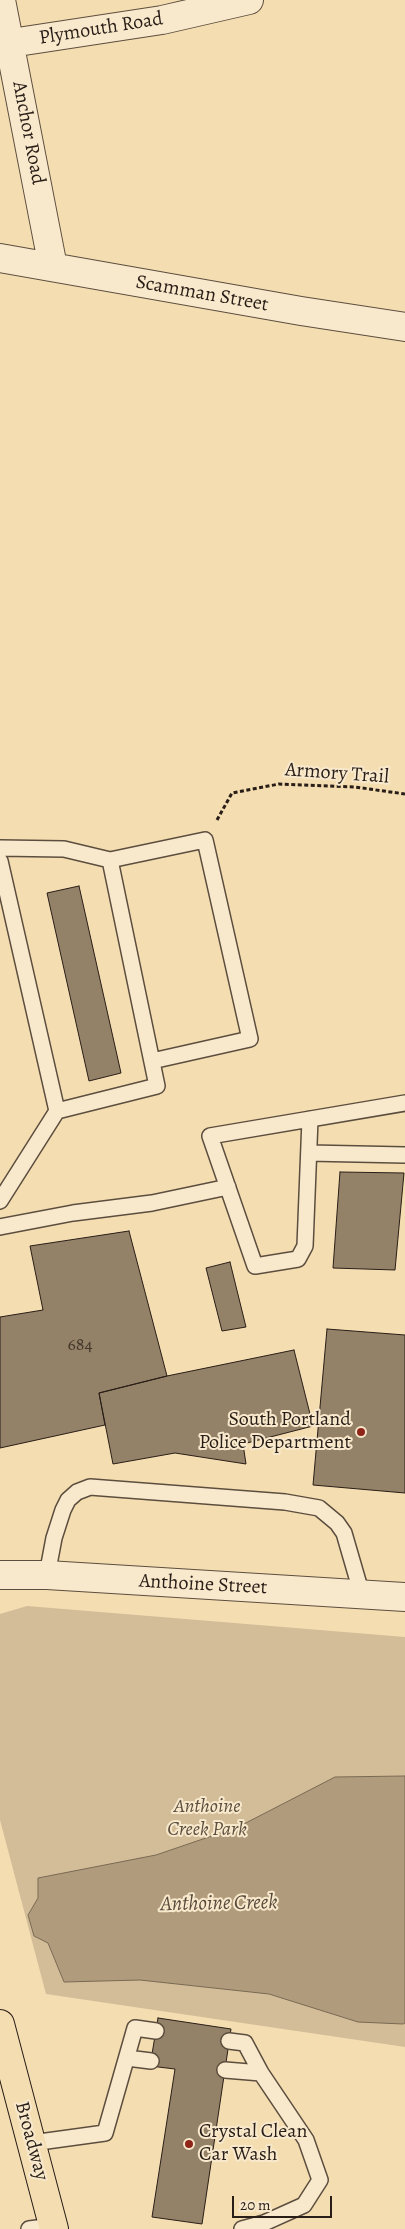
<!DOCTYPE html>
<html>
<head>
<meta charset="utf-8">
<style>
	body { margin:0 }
	#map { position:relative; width:405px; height:2229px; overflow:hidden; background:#f5ddb2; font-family:Alegreya,serif }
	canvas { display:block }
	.scale { position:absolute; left:232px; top:2196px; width:100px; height:22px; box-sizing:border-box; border:2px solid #291e17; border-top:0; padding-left:6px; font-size:15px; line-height:18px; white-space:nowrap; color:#291e17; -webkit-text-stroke:4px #f8e9cd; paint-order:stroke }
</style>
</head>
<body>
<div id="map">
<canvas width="405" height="2229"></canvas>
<div class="scale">20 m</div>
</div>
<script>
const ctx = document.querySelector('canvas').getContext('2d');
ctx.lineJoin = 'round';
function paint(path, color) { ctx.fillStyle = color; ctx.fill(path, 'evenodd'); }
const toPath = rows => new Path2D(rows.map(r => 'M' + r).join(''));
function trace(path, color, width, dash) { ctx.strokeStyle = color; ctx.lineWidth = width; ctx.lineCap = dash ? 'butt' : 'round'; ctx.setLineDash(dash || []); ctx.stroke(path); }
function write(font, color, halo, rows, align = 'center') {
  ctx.font = font + ' Alegreya,serif'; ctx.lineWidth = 4; ctx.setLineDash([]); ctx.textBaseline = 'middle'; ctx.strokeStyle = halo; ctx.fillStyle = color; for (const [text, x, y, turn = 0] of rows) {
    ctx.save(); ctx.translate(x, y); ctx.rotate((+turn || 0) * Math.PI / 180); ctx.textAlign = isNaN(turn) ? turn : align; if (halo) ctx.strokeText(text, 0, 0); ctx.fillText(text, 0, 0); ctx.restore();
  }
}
paint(toPath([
	[27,1606,405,1637,405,2047,46,1994,0,1820,0,1614]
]), '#d2bd98');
const water = toPath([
	[405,1776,405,2023,403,2024,358,2022,269,1994,140,1980,64,1982,48,1943,34,1936,28,1915,38,1898,38,1878,156,1855,238,1827,335,1777,405,1776]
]);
paint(water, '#b09c7d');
trace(water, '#7a6a54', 1);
const building = toPath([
	[79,886,121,1073,89,1081,47,893,79,886],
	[340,1172,404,1173,395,1270,333,1268,340,1172],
	[129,1231,167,1376,99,1393,105,1425,0,1448,0,1317,43,1310,30,1246,129,1231],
	[230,1262,246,1327,222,1331,206,1268,230,1262],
	[327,1329,405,1335,405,1493,313,1485,327,1329],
	[294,1350,313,1426,243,1444,246,1464,175,1453,113,1464,99,1393,167,1376,294,1350],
	[158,2018,231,2029,202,2224,152,2217,175,2069,150,2066,158,2018]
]);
paint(building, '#938168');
trace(building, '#291e17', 1);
const lane = toPath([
	[0,848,64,849,110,860,157,1086,57,1111],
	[110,860,205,840,250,1039,152,1061],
	[0,861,57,1111,0,1201],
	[310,1119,305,1246,298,1259,255,1266,210,1136,405,1103],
	[309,1153,405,1155],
	[0,1227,73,1213,152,1203,228,1187],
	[47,1575,54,1538,63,1510,68,1500,77,1492,90,1487,285,1502,319,1508,337,1523,344,1533,362,1595],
	[229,2041,245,2043,261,2073,306,2140,320,2180,304,2205,264,2223,242,2229],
	[127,2058,151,2061],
	[225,2070,261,2073],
	[32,2143,105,2133,135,2028,156,2031],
	[29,2229,53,2226]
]);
const street = toPath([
	[1,0,53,267],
	[11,43,162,20,249,0],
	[0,258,301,311,405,327],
	[0,1575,47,1575,405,1597]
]);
const primary = toPath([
	[0,2024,54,2229]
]);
trace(lane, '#5c4e3e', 18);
trace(street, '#5c4e3e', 30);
trace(primary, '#291e17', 30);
trace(toPath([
	[217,820,232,793,279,784,355,787,405,794]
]), '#291e17', 3, [4, 2.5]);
trace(lane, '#f8e9cd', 15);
trace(street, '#f8e9cd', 28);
trace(primary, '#f5ddb2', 28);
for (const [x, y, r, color] of [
	[361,1432,5,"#8f2418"],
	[189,2144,5,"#8f2418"]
]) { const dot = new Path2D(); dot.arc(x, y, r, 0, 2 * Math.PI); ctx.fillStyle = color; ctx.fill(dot); trace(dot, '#f8e9cd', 2); }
write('18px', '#44372b', null, [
	["684",80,1346]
]);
write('20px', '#291e17', '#f8e9cd', [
	["Plymouth Road",101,29,-9],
	["Anchor Road",28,133,79],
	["Scamman Street",202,294,10],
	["Armory Trail",337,774,4],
	["Anthoine Street",203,1585,3],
	["Broadway",31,2141,75]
]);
write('20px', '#291e17', '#f8e9cd', [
	["South Portland",351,1420],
	["Police Department",351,1443],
	["Crystal Clean",199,2132,"left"],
	["Car Wash",199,2155,"left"]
], 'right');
write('italic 20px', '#5c4e3e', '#f8e9cd', [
	["Anthoine",207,1807],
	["Creek Park",207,1830]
]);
write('italic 21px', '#584a3b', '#f8e9cd', [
	["Anthoine Creek",219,1904,-1]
]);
</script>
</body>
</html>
